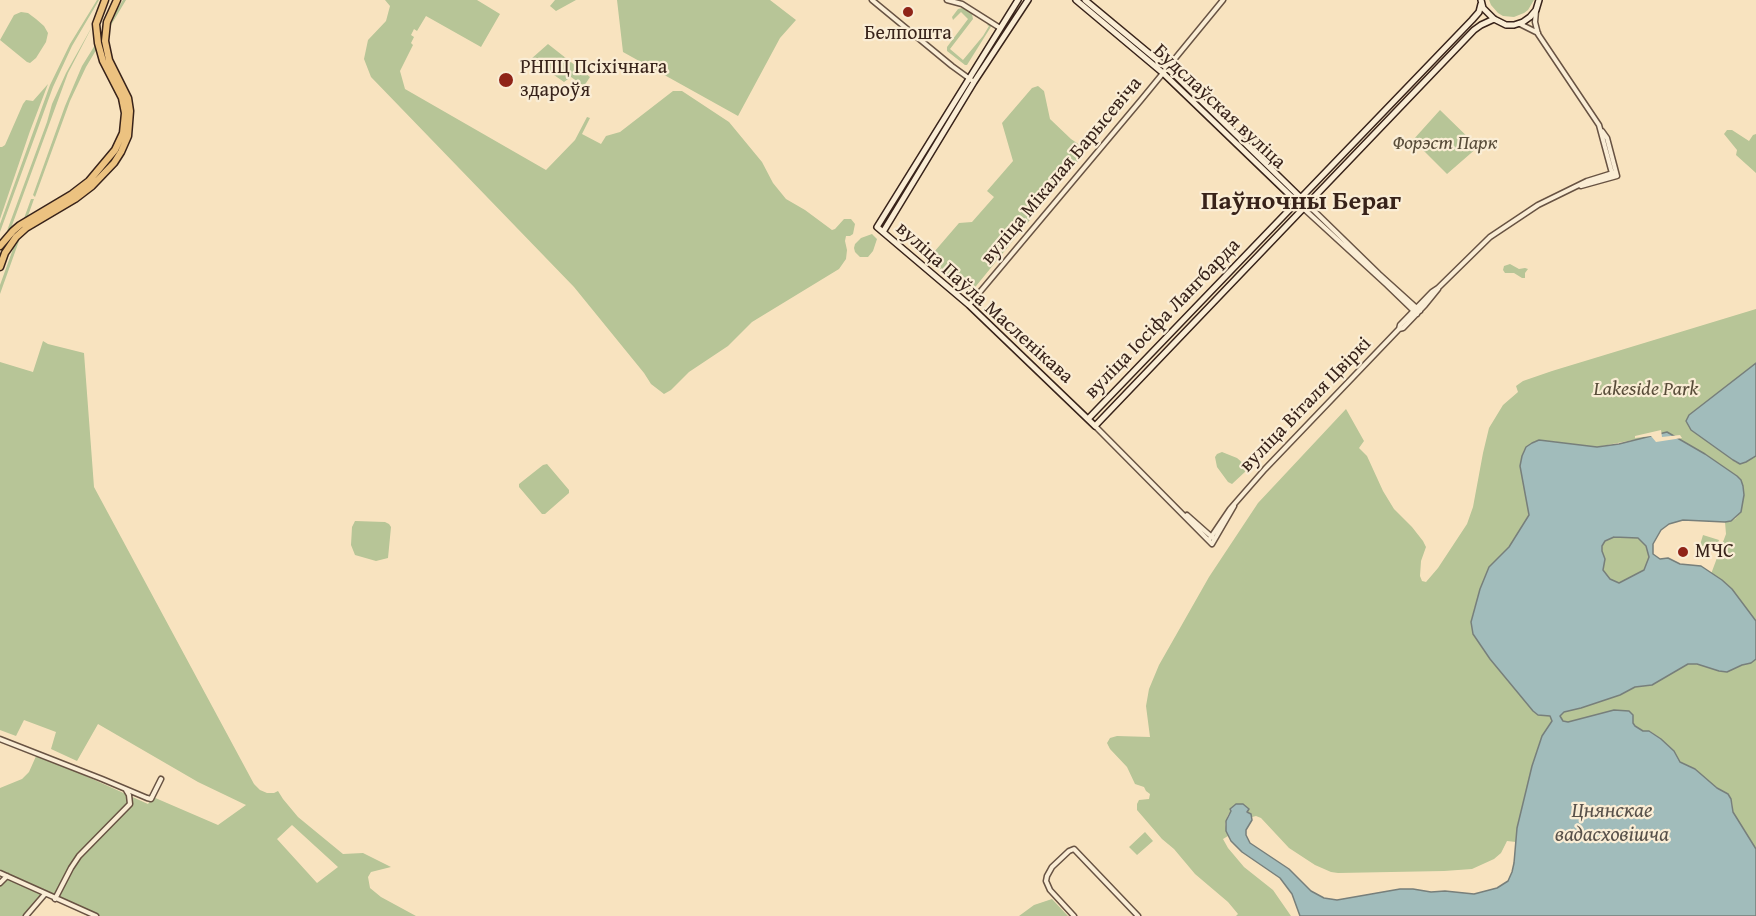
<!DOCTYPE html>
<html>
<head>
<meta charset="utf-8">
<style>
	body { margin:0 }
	canvas { display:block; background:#f8e3bf }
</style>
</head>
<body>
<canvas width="1756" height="916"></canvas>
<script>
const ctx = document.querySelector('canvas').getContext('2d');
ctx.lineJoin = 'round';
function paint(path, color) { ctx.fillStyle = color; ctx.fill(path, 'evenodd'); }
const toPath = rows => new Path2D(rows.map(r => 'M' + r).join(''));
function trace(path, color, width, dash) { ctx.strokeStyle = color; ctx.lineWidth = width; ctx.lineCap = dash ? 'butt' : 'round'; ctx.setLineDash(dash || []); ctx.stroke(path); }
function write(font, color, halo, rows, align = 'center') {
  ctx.font = font + ' "Gentium Book Plus",serif'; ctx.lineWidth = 4.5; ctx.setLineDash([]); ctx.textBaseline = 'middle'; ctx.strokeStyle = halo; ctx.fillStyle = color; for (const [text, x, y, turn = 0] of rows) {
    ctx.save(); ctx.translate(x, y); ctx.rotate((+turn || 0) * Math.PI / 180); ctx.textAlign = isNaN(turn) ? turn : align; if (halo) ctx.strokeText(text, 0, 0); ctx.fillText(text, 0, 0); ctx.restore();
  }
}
paint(toPath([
	[97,0,99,0,72,46,53,87,0,232,0,224,50,85,70,44],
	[123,0,126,0,86,67,70,101,35,197,33,195,65,106,82,66],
	[385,0,477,0,500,14,481,47,426,16,417,31,414,29,411,35,414,37,411,43,413,45,400,71,405,89,546,170,575,140,587,117,590,118,582,134,601,144,606,136,620,132,673,91,682,91,729,122,762,162,773,183,786,199,805,210,832,230,835,229,844,219,851,219,855,224,853,234,850,236,846,236,845,241,847,250,846,259,839,269,752,322,728,346,689,372,671,390,664,394,651,384,644,373,574,287,371,77,364,59,368,40,386,21,390,6],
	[555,0,576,0,556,11,550,6],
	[617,0,770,0,796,20,780,38,738,116,623,52],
	[1489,0,1534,0,1528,10,1524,13,1514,17,1503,16,1498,13,1491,5],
	[962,8,969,11,972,14,973,19,950,49,963,60,983,36,989,26,987,25,989,23,992,25,967,65,965,65,947,51,947,47,968,19,961,12,953,20,952,17,958,9],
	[21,12,28,13,36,19,44,26,48,33,46,42,36,58,30,63,27,62,0,40,14,15],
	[94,23,68,73,0,258,8,228,47,122,52,104,66,73],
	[548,44,590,77,584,86,571,77,564,82,531,59],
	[48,84,30,131,0,219,0,147,2,147,5,145,23,104,26,100,33,101],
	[1038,86,1044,91,1050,119,1071,139,1087,150,972,291,967,292,928,259,959,223,972,222,994,197,987,191,1013,161,1002,123,1032,88],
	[1440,110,1478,147,1447,174,1413,140],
	[1727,130,1732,130,1749,141,1753,135,1756,134,1756,173,1736,155,1737,150,1724,134],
	[31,199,34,199,0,294,0,285],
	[872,234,877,239,873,251,868,257,860,257,855,252,854,248,855,244,861,238],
	[1510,264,1519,269,1525,268,1528,269,1525,273,1525,278,1522,278,1514,273,1505,273,1503,270,1504,266],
	[1756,309,1756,363,1689,415,1686,422,1735,462,1740,464,1756,456,1756,621,1732,589,1722,580,1711,574,1726,534,1725,522,1735,519,1741,512,1744,489,1741,480,1737,476,1669,433,1597,447,1576,446,1552,441,1535,441,1524,450,1520,466,1529,512,1528,519,1509,547,1489,567,1480,589,1471,621,1482,648,1490,659,1536,713,1550,716,1552,721,1542,736,1532,766,1516,842,1507,841,1501,853,1494,859,1472,869,1444,871,1338,873,1331,872,1315,865,1289,848,1261,818,1256,816,1252,817,1250,813,1247,812,1249,809,1230,809,1231,811,1228,815,1225,824,1228,836,1223,839,1228,848,1244,867,1273,890,1291,916,1236,916,1238,914,1228,902,1195,874,1174,849,1162,839,1137,810,1137,804,1139,800,1149,799,1150,794,1146,791,1144,787,1135,784,1127,767,1110,749,1107,743,1110,738,1117,736,1150,737,1146,706,1149,689,1159,665,1209,577,1258,503,1346,409,1364,441,1359,448,1367,456,1383,491,1394,509,1412,527,1423,541,1426,547,1421,561,1420,576,1422,581,1426,582,1438,568,1467,524,1473,507,1483,453,1489,428,1503,405,1518,392,1516,386,1523,381,1552,371],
	[43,341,48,344,84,353,94,487,254,784,260,790,267,793,274,793,278,791,283,799,298,817,343,854,363,853,391,867,371,872,368,877,370,888,381,897,416,916,98,916,46,894,26,916,0,916,0,883,7,876,0,873,0,788,22,779,29,772,37,754,148,804,153,797,218,825,246,805,198,782,98,724,77,761,51,749,56,732,24,720,16,736,0,730,0,362,33,372],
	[292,825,338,867,317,883,277,839],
	[1222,452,1237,458,1244,464,1246,471,1232,484,1228,482,1217,467,1215,457,1217,454],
	[547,464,569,490,569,493,545,514,542,514,519,487,519,484,543,465],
	[355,521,385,522,389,524,391,527,388,558,376,561,355,555,351,545,352,527],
	[1703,535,1719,540,1716,550,1700,545],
	[1614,537,1638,538,1646,546,1649,557,1644,570,1619,583,1610,579,1603,570,1605,559,1602,552,1602,546,1605,541],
	[1756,659,1756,849,1733,812,1732,802,1728,794,1717,788,1695,769,1680,762,1674,751,1661,739,1650,731,1643,731,1635,726,1633,723,1633,716,1630,712,1614,710,1568,722,1563,721,1561,719,1561,713,1564,712,1581,708,1620,695,1635,687,1652,685,1688,664,1697,664,1719,671,1727,672,1742,665,1751,663],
	[1145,832,1153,841,1137,855,1129,847],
	[1052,899,1068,916,1019,916,1034,905]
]), '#b7c597');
const water = toPath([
	[1756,363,1756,456,1746,462,1740,464,1733,460,1691,430,1686,421,1689,415,1756,363],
	[1667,432,1705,454,1737,476,1741,480,1743,486,1744,495,1741,512,1731,521,1725,522,1683,520,1669,524,1661,530,1653,544,1653,554,1660,559,1668,558,1680,564,1701,566,1722,580,1732,589,1756,621,1756,659,1751,663,1742,665,1727,672,1719,671,1697,664,1688,664,1652,685,1635,687,1620,695,1581,708,1564,712,1560,716,1563,721,1568,722,1614,710,1629,711,1633,715,1633,723,1635,726,1643,731,1649,731,1661,739,1674,751,1680,762,1695,769,1717,788,1728,794,1731,799,1733,812,1756,849,1756,916,1300,916,1292,894,1280,878,1242,852,1231,841,1226,831,1226,821,1231,811,1230,809,1236,804,1243,804,1249,809,1247,812,1251,814,1252,820,1246,830,1246,835,1250,843,1289,869,1311,891,1324,898,1337,900,1400,889,1413,889,1431,892,1445,891,1474,894,1497,888,1508,881,1512,872,1514,863,1517,828,1532,766,1542,736,1552,721,1550,716,1538,715,1533,711,1490,659,1473,634,1471,622,1480,589,1489,567,1509,547,1529,515,1520,466,1522,456,1526,447,1532,443,1539,440,1597,447,1619,444,1667,432],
	[1614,537,1638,538,1646,546,1649,557,1644,570,1619,583,1610,579,1603,570,1605,559,1602,551,1602,546,1605,541,1614,537]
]);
paint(water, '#a1bcbb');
trace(water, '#777f7b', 1.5);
paint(toPath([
	[1661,430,1662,437,1680,435,1682,438,1656,442,1651,436,1635,438,1635,436]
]), '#f8e3bf');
const street = toPath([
	[872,0,952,66,974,82],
	[947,0,962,4,1000,28],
	[1536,11,1535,22,1538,34,1599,125,1613,177],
	[1520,24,1538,33],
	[1581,186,1617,176,1607,138,1602,131],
	[1301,198,1379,274,1420,311],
	[1303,208,1387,285,1417,314],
	[969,305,1141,100,1223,0],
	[1399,329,1403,328,1425,305,1438,289],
	[1095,426,1212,544,1234,506],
	[1187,515,1213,538],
	[1209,540,1230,509,1265,469,1399,329,1400,325,1432,292,1438,288,1490,237,1538,205,1587,181,1616,172],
	[0,739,102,779,147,798,151,799,161,779],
	[0,873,96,916],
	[0,883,7,876],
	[55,899,71,868,79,856,130,804,129,795,126,790],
	[26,916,45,894],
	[1074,916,1050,890,1046,881,1047,876,1052,867,1069,851,1074,849,1138,916]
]);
const secondary = toPath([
	[1018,0,877,227,969,305,1095,426,1474,30,1481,25,1494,19],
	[1076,0,1163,73,1298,203],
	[1085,0,1174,74,1301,198],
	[1481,0,1483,8,1494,19,1506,25,1514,25,1523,22,1530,17,1536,10,1539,0],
	[883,232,974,82,1028,0],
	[1088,419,1472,20,1479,12,1481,4]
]);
const primary = toPath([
	[0,246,13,231,20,225,72,194,89,181,115,150,123,133,125,113,122,98,103,61,98,43,96,24,105,0],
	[0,267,5,253,16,237,26,228,75,199,92,186,114,163,121,152,128,136,130,111,128,98,109,60,105,41,107,22,117,0]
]);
trace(street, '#685343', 7);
trace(secondary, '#38231a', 8);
trace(primary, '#38231a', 9);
trace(street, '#faedd5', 4);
trace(secondary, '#faedd5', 5);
trace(primary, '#ecc280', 6);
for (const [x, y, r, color] of [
	[908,12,6,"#8f2418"],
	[506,80,8,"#8f2418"],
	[1683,552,6,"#8f2418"]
]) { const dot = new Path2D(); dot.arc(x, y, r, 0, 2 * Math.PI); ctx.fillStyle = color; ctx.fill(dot); trace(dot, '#faedd5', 2); }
write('20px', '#38231a', '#faedd5', [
	["Белпошта",908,34,"center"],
	["РНПЦ Псіхічнага",520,68],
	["здароўя",520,91],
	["МЧС",1695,552]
], 'left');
write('20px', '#38231a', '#faedd5', [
	["Будслаўская вуліца",1219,107,43],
	["вуліца Мікалая Барысевіча",1062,171,-50],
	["вуліца Паўла Масленікава",984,303,42],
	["вуліца Іосіфа Лангбарда",1163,319,-46],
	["вуліца Віталя Цвіркі",1306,405,-46]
]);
write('italic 20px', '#584c39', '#faedd5', [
	["Форэст Парк",1445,144],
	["Lakeside Park",1646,390]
]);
write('italic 21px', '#58514a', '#faedd5', [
	["Цнянскае",1612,812],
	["вадасховішча",1612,836]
]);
write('bold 26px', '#38231a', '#faedd5', [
	["Паўночны Бераг",1301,202]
]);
</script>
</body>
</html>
